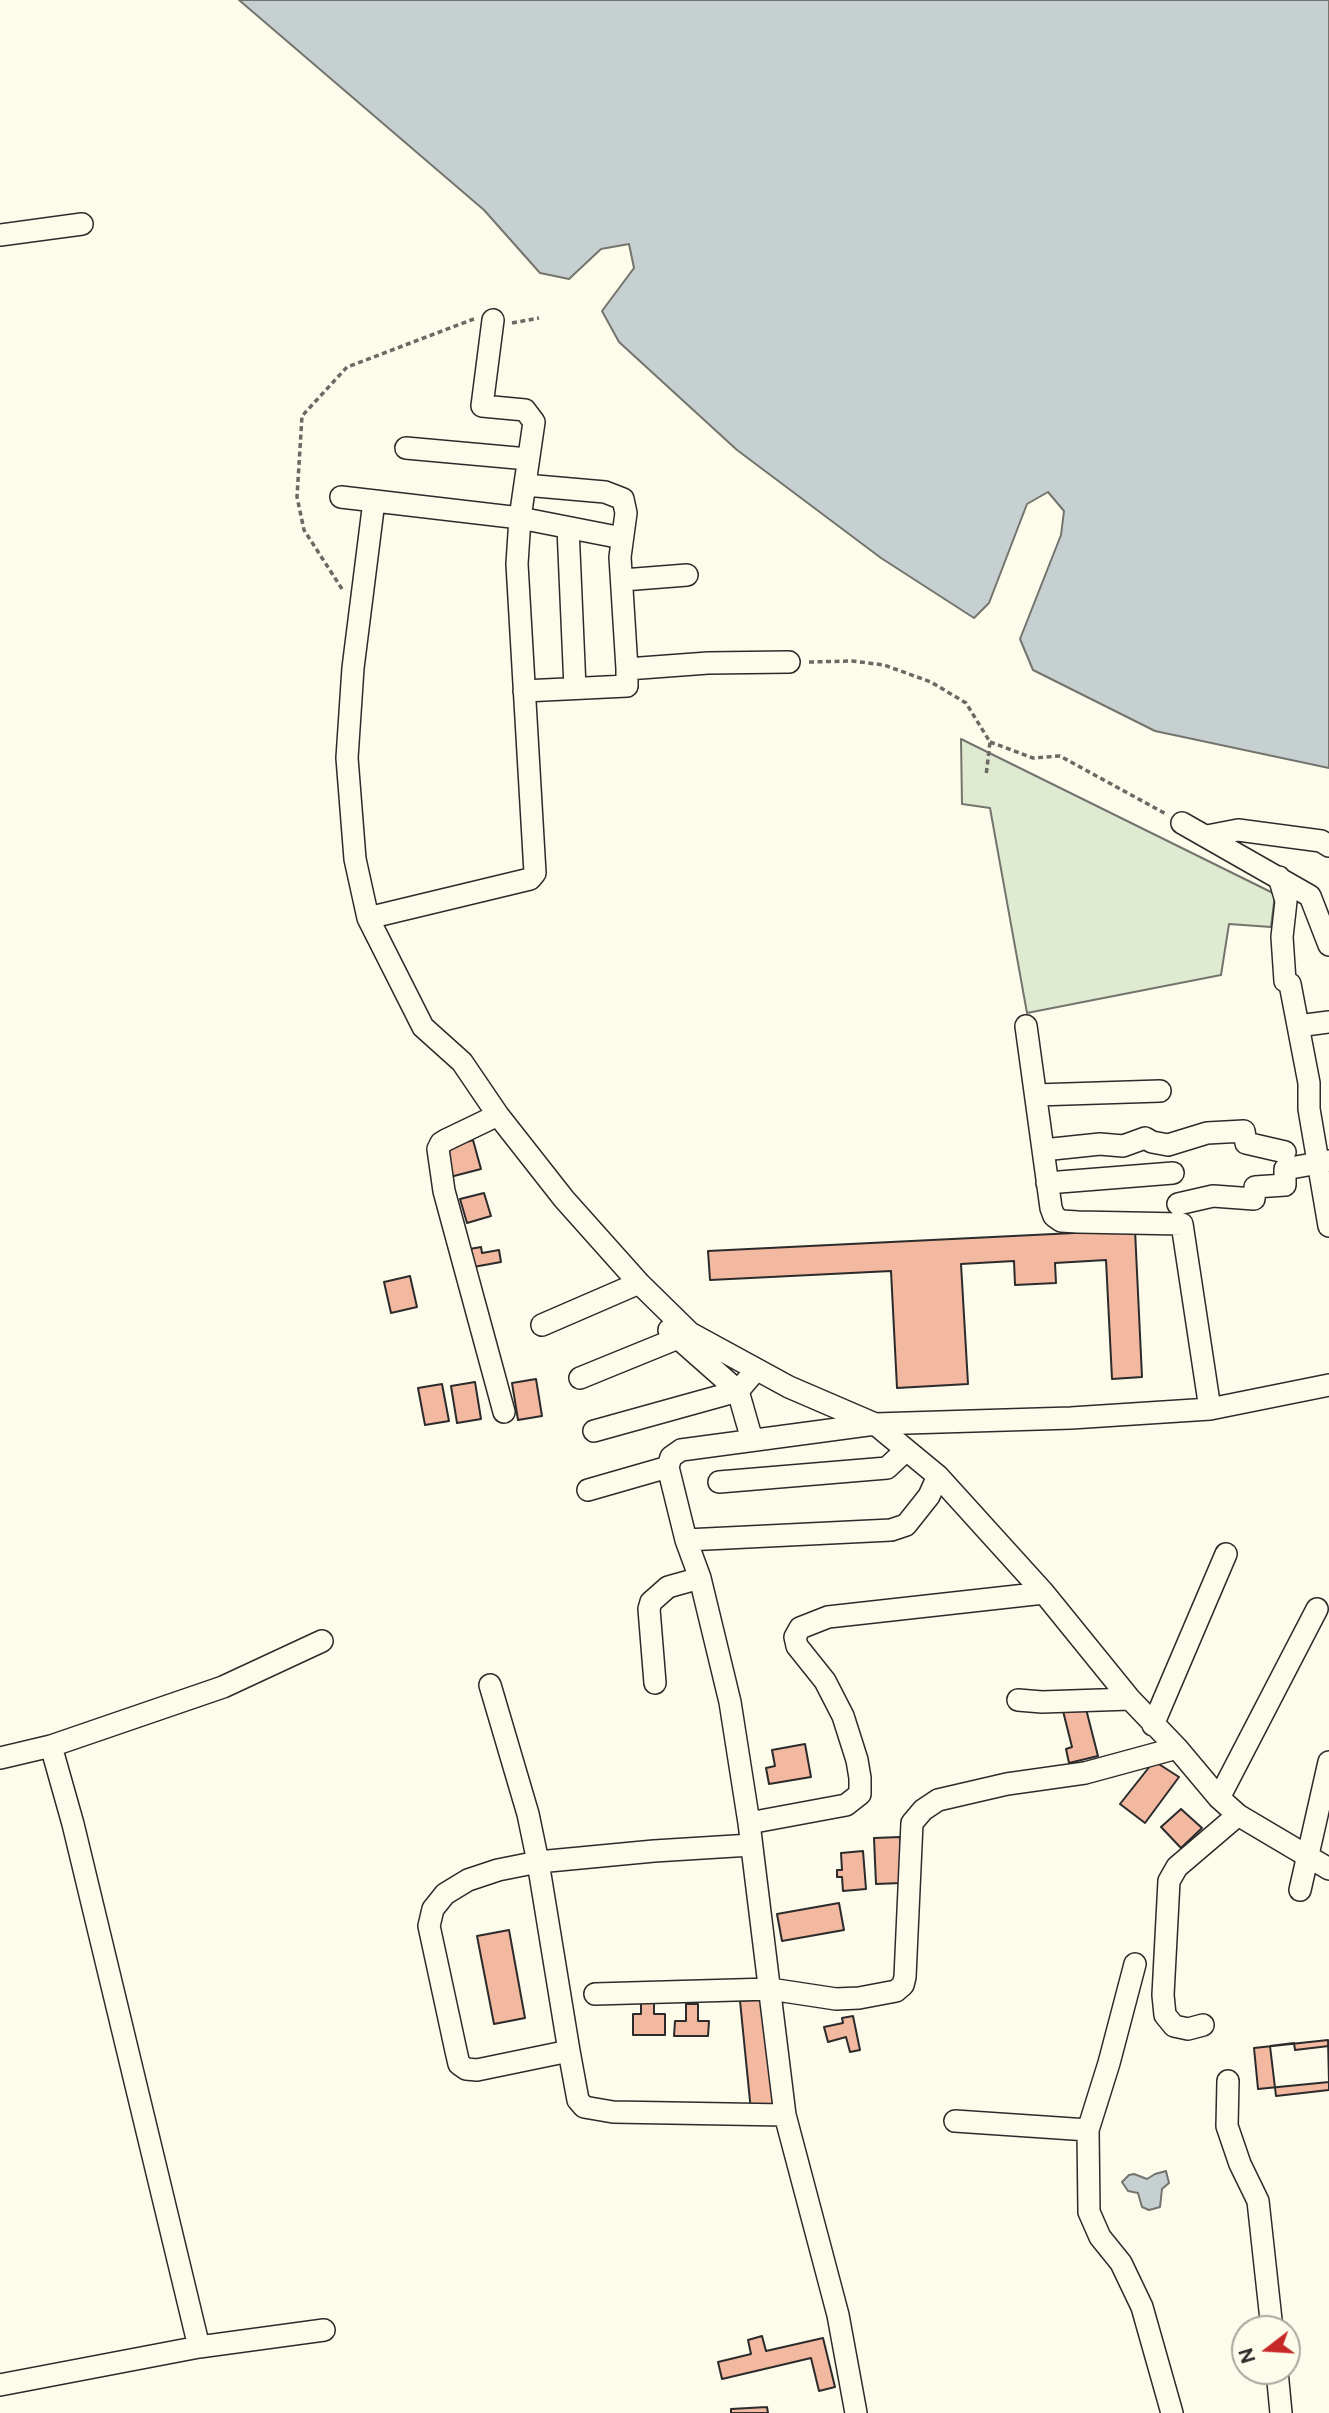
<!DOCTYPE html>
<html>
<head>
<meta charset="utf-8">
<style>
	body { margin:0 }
	#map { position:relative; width:1329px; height:2413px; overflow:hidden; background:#fdfbea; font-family:Figtree,sans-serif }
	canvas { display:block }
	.north { position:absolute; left:1231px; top:2315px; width:70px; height:70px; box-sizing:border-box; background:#fdfbea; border:2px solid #a9a89e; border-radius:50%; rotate:253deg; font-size:19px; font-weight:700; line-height:28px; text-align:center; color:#2b2b2b }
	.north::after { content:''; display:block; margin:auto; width:24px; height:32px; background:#c62828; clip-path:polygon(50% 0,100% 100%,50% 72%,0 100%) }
</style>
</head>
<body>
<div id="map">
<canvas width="1329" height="2413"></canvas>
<div class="north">N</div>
</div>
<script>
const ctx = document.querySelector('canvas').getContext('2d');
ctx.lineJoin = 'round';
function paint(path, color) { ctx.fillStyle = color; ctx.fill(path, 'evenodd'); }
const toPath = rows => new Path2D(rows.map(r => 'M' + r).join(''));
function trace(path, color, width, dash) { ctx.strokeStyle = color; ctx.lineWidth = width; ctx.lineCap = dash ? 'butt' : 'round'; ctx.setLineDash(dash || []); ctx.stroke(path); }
const green = toPath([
	[961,739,1275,894,1271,927,1229,924,1221,975,1027,1013,990,808,962,804,961,739]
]);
paint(green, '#deebd1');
trace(green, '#74746e', 2);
const water = toPath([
	[239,0,1329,0,1329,768,1155,731,1033,670,1020,639,1061,535,1064,511,1048,492,1027,504,989,603,974,618,881,558,737,450,619,342,602,311,634,268,629,244,601,249,569,279,540,273,484,210,239,0],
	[1166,2171,1169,2183,1162,2189,1160,2207,1153,2209,1149,2210,1142,2207,1138,2193,1128,2191,1122,2182,1129,2175,1134,2174,1147,2179,1155,2174,1166,2171]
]);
paint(water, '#c7d0d0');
trace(water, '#74746e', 2);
const building = toPath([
	[473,1140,481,1169,450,1177,442,1149,473,1140],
	[484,1193,491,1216,467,1223,460,1199,484,1193],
	[1135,1230,1142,1377,1112,1379,1106,1260,1055,1263,1056,1283,1015,1285,1014,1261,961,1264,968,1384,897,1388,891,1271,710,1280,708,1251,1135,1230],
	[481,1247,482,1253,499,1250,501,1262,468,1268,464,1250,481,1247],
	[410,1276,417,1307,391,1313,384,1282,410,1276],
	[536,1379,542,1416,518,1420,512,1383,536,1379],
	[475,1382,481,1419,457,1423,451,1386,475,1382],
	[442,1384,449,1421,425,1425,418,1388,442,1384],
	[1085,1705,1098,1756,1069,1763,1066,1749,1072,1747,1063,1711,1085,1705],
	[805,1744,811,1777,769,1784,766,1768,775,1766,772,1750,805,1744],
	[1154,1761,1179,1777,1145,1823,1120,1804,1154,1761],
	[1181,1809,1202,1828,1181,1848,1161,1827,1181,1809],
	[900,1837,901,1883,876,1884,874,1838,900,1837],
	[863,1851,866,1889,843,1891,842,1877,837,1877,837,1870,842,1870,841,1853,863,1851],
	[839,1903,844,1930,782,1941,777,1914,839,1903],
	[509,1930,525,2018,494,2024,477,1936,509,1930],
	[768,1999,778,2108,751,2111,740,2001,768,1999],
	[641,2003,654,2003,654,2014,665,2014,665,2035,633,2035,633,2014,641,2014,641,2003],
	[686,2004,698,2004,698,2021,709,2021,708,2036,674,2036,675,2021,686,2021,686,2004],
	[853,2016,860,2050,850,2052,846,2037,828,2042,824,2027,843,2023,842,2018,853,2016],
	[1328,2040,1329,2082,1258,2089,1254,2048,1328,2040],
	[1294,2043,1295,2050,1329,2046,1329,2090,1276,2096,1270,2046,1294,2043],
	[762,2336,766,2351,823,2338,835,2387,819,2391,811,2358,722,2379,718,2362,751,2354,748,2340,762,2336],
	[767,2407,768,2413,731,2413,731,2409,767,2407]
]);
paint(building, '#f2b8a0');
trace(building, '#2b2b2b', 2);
const minor = toPath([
	[0,235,82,224],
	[493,320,482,406,525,410,534,422,520,518,517,564,535,873,530,879,368,918,423,1027,462,1062,498,1115,564,1199,639,1283,690,1333,789,1387,875,1424,938,1476,1044,1593,1130,1699,1177,1748,1219,1798,1238,1815,1329,1869],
	[406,448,528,459],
	[525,485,605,492,623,499,626,513,620,557,627,669],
	[341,497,520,518,622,538],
	[568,528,575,688],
	[623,580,687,575],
	[524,691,627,686,627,669,708,663,789,662],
	[1182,823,1310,896,1329,945],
	[1207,836,1238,830,1321,841,1329,846],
	[1279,877,1286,901,1282,937,1285,981,1290,984,1309,1083,1309,1109,1329,1226],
	[368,918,355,859,347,758,353,668,374,501],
	[1026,1026,1051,1208,1054,1216,1061,1221,1078,1222,1182,1224,1210,1409],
	[1298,1026,1329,1022],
	[1036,1095,1160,1091],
	[498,1115,446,1140,441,1143,438,1149,444,1191,504,1412],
	[1043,1150,1100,1144,1123,1146,1145,1138,1152,1142,1168,1145,1207,1133,1244,1131,1246,1143,1285,1152],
	[1047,1183,1173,1173],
	[1178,1204,1213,1196,1254,1199,1255,1187,1285,1185,1285,1169,1329,1161],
	[542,1325,639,1283],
	[669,1330,738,1391,756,1370],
	[580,1378,688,1334],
	[594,1431,738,1391,752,1440],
	[719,1482,887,1468,905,1451],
	[588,1490,668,1467],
	[686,1540,891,1530,906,1525,929,1496,938,1476],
	[655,1683,649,1609,651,1602,668,1587,700,1578],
	[490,1685,528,1814,538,1862,569,2051],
	[1018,1700,1042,1702,1130,1699],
	[1153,1725,1226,1554],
	[51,1746,223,1687,322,1641],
	[0,1758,51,1746,73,1824,199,2347],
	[1219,1798,1317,1609],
	[749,1823,846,1805,860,1794,860,1778,857,1760,843,1716,825,1681,797,1646,795,1637,800,1628,828,1617,1044,1593],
	[751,1845,654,1851,538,1862,498,1870,468,1880,445,1894,433,1909,429,1926,456,2051,459,2064,466,2069,477,2070,569,2051,578,2100,584,2107,613,2112,785,2115],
	[1300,1890,1329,1762],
	[1135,1964,1109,2063,1088,2130,1089,2212,1100,2237,1121,2263,1142,2307,1172,2413],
	[595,1994,770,1989,836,1999,859,1998,896,1991,903,1985,905,1977,912,1823,923,1810,938,1800,1007,1784,1085,1773,1177,1748],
	[1203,2025,1188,2029,1174,2026,1165,2015,1163,1995,1169,1881,1177,1867,1238,1815],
	[1228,2081,1227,2126,1240,2164,1258,2201,1272,2329],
	[955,2121,1088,2130],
	[1277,2371,1281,2413],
	[0,2385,199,2347,324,2330],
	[856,2413,838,2315,785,2115,749,1823,730,1702,700,1578,686,1540,668,1467,671,1457,681,1450,875,1424,1071,1418,1210,1409,1329,1385]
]);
trace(minor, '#2b2b2b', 24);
trace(toPath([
	[512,323,539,318],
	[342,589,304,530,297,497,302,416,347,367,474,319],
	[809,662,852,661,884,665,931,682,966,703,990,742,986,776],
	[990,742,1033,758,1060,756,1166,814]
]), '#6a6964', 3.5, [5, 3.5]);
trace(minor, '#fdfbea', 21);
</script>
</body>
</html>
